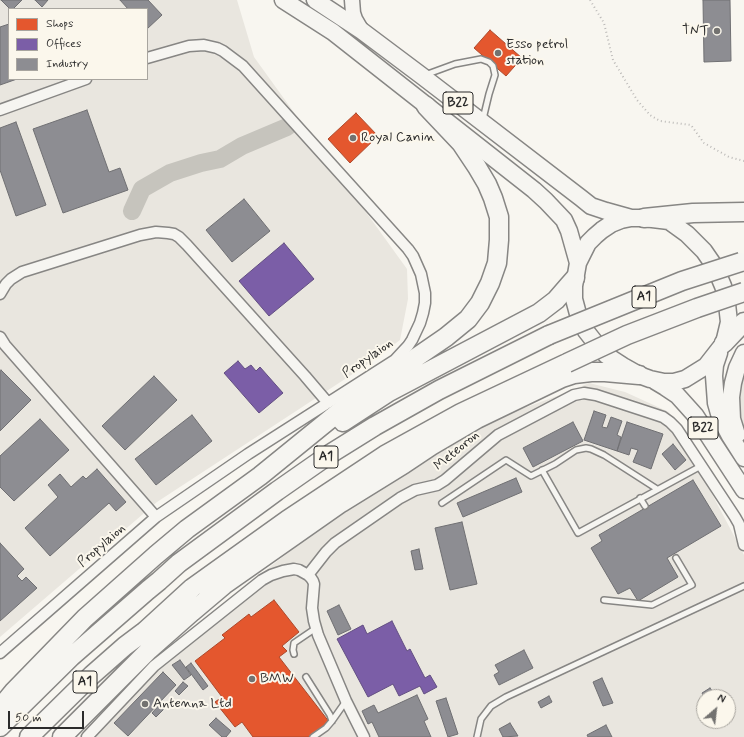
<!DOCTYPE html>
<html>
<head>
<meta charset="utf-8">
<style>
	body { margin:0 }
	#map { position:relative; width:744px; height:737px; overflow:hidden; background:#f8f6f0; font-family:Mynerve,sans-serif }
	canvas { display:block }
	.legend { position:absolute; left:8px; top:8px; width:140px; height:72px; box-sizing:border-box; background:#fbf7ec; border:1px solid #a8a59f; margin:0; padding:5px 7px; list-style:none; font-size:12px; color:#2b2b2b }
	.legend li { display:flex; align-items:center; gap:8px; height:20px }
	.legend b { width:20px; border:1px solid #a8a59f }
	.north { position:absolute; left:696px; top:689px; width:40px; height:40px; box-sizing:border-box; background:#fbf7ec; border:1px solid #a8a59f; border-radius:50%; rotate:28deg; font-size:11px; font-weight:700; line-height:16px; text-align:center; color:#2b2b2b }
	.north::after { content:''; display:block; margin:auto; width:14px; height:18px; background:#737270; clip-path:polygon(50% 0,100% 100%,50% 72%,0 100%) }
	.scale { position:absolute; left:8px; top:711px; width:76px; height:18px; box-sizing:border-box; border:2px solid #2b2b2b; border-top:0; padding-left:5px; font-size:12px; line-height:14px; white-space:nowrap; color:#2b2b2b; -webkit-text-stroke:3px #fbf7ec; paint-order:stroke }
</style>
</head>
<body>
<div id="map">
<canvas width="744" height="737"></canvas>
<ul class="legend">
<li><b style="height:11px;background:#e4572e"></b>Shops</li>
<li><b style="height:11px;background:#7b5ea7"></b>Offices</li>
<li><b style="height:11px;background:#8d8d92"></b>Industry</li>
</ul>
<div class="north">N</div>
<div class="scale">50 m</div>
</div>
<script>
const ctx = document.querySelector('canvas').getContext('2d');
ctx.lineJoin = 'round';
function paint(path, color) { ctx.fillStyle = color; ctx.fill(path, 'evenodd'); }
const toPath = rows => new Path2D(rows.map(r => 'M' + r).join(''));
function trace(path, color, width, dash) { ctx.strokeStyle = color; ctx.lineWidth = width; ctx.lineCap = dash ? 'butt' : 'round'; ctx.setLineDash(dash || []); ctx.stroke(path); }
function write(font, color, halo, rows, align = 'center') {
  ctx.font = font + ' Mynerve,sans-serif'; ctx.lineWidth = 4; ctx.setLineDash([]); ctx.textBaseline = 'middle'; ctx.strokeStyle = halo; ctx.fillStyle = color; for (const [text, x, y, turn = 0] of rows) {
    ctx.save(); ctx.translate(x, y); ctx.rotate((+turn || 0) * Math.PI / 180); ctx.textAlign = isNaN(turn) ? turn : align; if (halo) ctx.strokeText(text, 0, 0); ctx.fillText(text, 0, 0); ctx.restore();
  }
}
paint(toPath([
	[0,0,237,0,254,57,407,269,408,299,400,340,368,364,157,502,0,637],
	[9,9,147,9,147,79,9,79],
	[744,359,744,445,741,442,733,378],
	[589,383,625,392,669,412,744,555,744,737,79,737,144,666,355,500,502,416,568,392],
	[704,697,728,697,728,721,704,721]
]), '#e9e6df');
const shops = toPath([
	[490,30,522,58,506,76,474,48,490,30],
	[356,113,378,136,350,163,328,139,356,113],
	[274,600,299,632,282,646,287,651,279,657,330,723,311,737,253,737,242,722,235,727,215,702,222,697,195,661,225,638,222,635,249,614,251,617,274,600]
]);
paint(shops, '#e4572e');
trace(shops, '#ac4a2d', 1);
const offices = toPath([
	[284,243,314,279,269,316,239,281,284,243],
	[238,361,245,369,251,365,256,371,260,367,283,393,259,413,224,373,238,361],
	[392,621,407,651,410,649,425,678,430,675,437,687,424,694,420,686,399,696,393,684,368,697,337,639,363,625,367,634,392,621]
]);
paint(offices, '#7b5ea7');
trace(offices, '#634f82', 1);
const industry = toPath([
	[1,0,22,0,13,9,10,9,1,0],
	[35,0,48,0,42,7,35,0],
	[120,0,148,0,162,15,147,29,147,9,128,9,120,0],
	[703,0,730,0,731,61,704,62,703,0],
	[9,24,9,79,17,79,0,85,0,27,9,24],
	[87,110,109,172,120,168,128,190,63,213,33,129,87,110],
	[16,122,46,205,16,216,0,170,0,128,16,122],
	[244,199,270,231,232,262,206,230,244,199],
	[1,370,31,400,0,431,0,372,1,370],
	[154,376,177,400,125,450,102,426,154,376],
	[594,411,606,415,602,427,607,428,611,417,622,421,617,435,621,437,617,451,584,440,594,411],
	[192,415,212,441,156,485,135,459,192,415],
	[40,419,69,450,14,501,0,487,0,456,40,419],
	[573,422,583,441,533,467,523,448,573,422],
	[627,422,663,434,651,469,633,462,638,450,631,448,629,455,617,451,627,422],
	[673,444,686,460,675,470,662,454,673,444],
	[97,469,126,502,116,511,109,503,50,556,25,528,58,497,48,485,60,474,71,487,83,476,86,479,97,469],
	[516,478,522,492,463,517,457,503,516,478],
	[693,480,721,526,667,558,678,577,638,601,630,588,618,594,591,548,602,541,599,535,693,480],
	[462,522,477,584,450,590,435,528,462,522],
	[0,543,24,569,17,576,22,581,26,577,37,588,0,621,0,543],
	[419,549,423,569,415,570,411,551,419,549],
	[339,605,351,629,338,635,327,611,339,605],
	[524,650,533,668,499,685,494,675,499,672,495,665,524,650],
	[180,660,191,675,184,680,172,665,180,660],
	[191,663,208,686,203,690,186,667,191,663],
	[163,672,176,685,128,736,114,723,163,672],
	[602,678,613,703,603,706,593,682,602,678],
	[183,682,188,686,179,695,175,691,183,682],
	[710,688,716,696,704,697,702,693,710,688],
	[417,695,428,719,424,721,431,737,379,737,372,722,368,724,362,711,374,705,378,713,417,695],
	[549,696,552,702,541,708,538,702,549,696],
	[446,698,458,734,448,737,436,701,446,698],
	[160,704,165,708,156,717,152,713,160,704],
	[216,718,231,731,226,737,222,737,209,725,216,718],
	[510,723,518,736,503,737,499,729,510,723],
	[606,725,612,737,588,737,587,735,606,725]
]);
paint(industry, '#8d8d92');
trace(industry, '#707073', 1);
trace(toPath([
	[132,211,142,189,170,173,201,163,220,159,242,146,287,127]
]), '#c6c4bd', 18);
const lane = toPath([
	[425,75,455,64,481,59,489,62,493,66,495,75,489,94,483,119],
	[542,470,578,533,701,466],
	[640,498,645,506],
	[442,503,506,460,531,476,555,464,576,450,586,448,591,449,604,455,657,489],
	[604,600,652,605,692,585,676,558],
	[294,654,293,650,294,643,316,628],
	[306,677,330,715,332,721],
	[313,737,326,728,332,721,346,701],
	[477,737,481,719,491,706,506,697,744,586]
]);
const street = toPath([
	[0,110,86,79],
	[0,294,6,284,11,279,22,272,140,235,156,232,168,233,174,234,179,237,187,245,305,376,328,403],
	[0,337,5,345,156,517],
	[308,575,326,552,335,543,400,498,415,490,437,485,445,480,498,435,574,395,584,393,596,395,654,414,663,417,670,422,677,429,735,517,739,524,744,545],
	[0,653,156,517,248,454,395,360,408,346,412,340,420,323,423,313,425,303,425,293,421,274,413,256,408,249,243,66,223,51,217,48,204,45,189,46,147,58],
	[87,737,154,666,262,580,271,575,283,571,294,569,299,570,308,575,311,578,313,581,314,584,312,608,314,621,318,635,346,701,364,737]
]);
const secondary = toPath([
	[352,0,353,13,355,19,362,31]
]);
const primary = toPath([
	[283,0,333,32,534,190,546,201,564,220,569,231,578,263],
	[315,0,362,31,422,76,581,198,591,206,606,211,631,218],
	[631,218,644,218,669,221,687,234,704,251,715,267,723,286,726,295,729,322,724,343,706,366,685,379,674,382,664,382,650,379,639,375,623,366,606,355,597,345,586,331,578,314,574,299,574,286,578,263,588,243,595,236,602,230,611,224,621,220,631,218],
	[719,353,715,365,714,376,716,403,720,417,730,436,744,458],
	[655,381,665,387,677,395,695,415,744,490],
	[737,435,732,419,731,397,733,383,737,368,744,353]
]);
const highway = toPath([
	[644,218,693,213,744,212],
	[724,343,744,322],
	[343,422,389,392,539,313,556,300,569,285,575,278],
	[0,708,14,691,85,618,156,555,187,529,260,476,361,394,411,361,446,337,468,319,480,303,490,283,497,263,499,240,499,217,493,198,487,184,477,167,461,143,426,106],
	[0,727,71,657,148,590,159,581,179,563,277,491,330,454,375,426,439,390,549,335],
	[29,737,92,675,125,646,145,631,192,588,287,520,385,455,461,413,565,364],
	[62,737,149,650,192,612,224,585,341,503,404,464,431,446,477,419,562,378,574,374,591,372,605,372,639,375]
]);
trace(lane, '#878684', 8);
trace(street, '#878684', 13);
trace(secondary, '#878684', 17);
trace(primary, '#878684', 19);
trace(highway, '#878684', 21);
trace(toPath([
	[590,0,604,23,613,60,637,100,650,115,660,121,691,125,704,143,729,157,744,161]
]), '#bcbab8', 2, [1, 3]);
trace(lane, '#f6f5f1', 5);
trace(street, '#f6f5f1', 10);
trace(secondary, '#f6f5f1', 14);
trace(primary, '#f6f5f1', 16);
trace(highway, '#f6f5f1', 18);
const highwayBridge = toPath([
	[549,335,682,281,741,262],
	[567,363,627,335,697,308,744,292]
]);
trace(highwayBridge, '#878684', 21, []);
trace(highwayBridge, '#f6f5f1', 18);
for (const [x, y, r, color] of [
	[717,31,4,"#737270"],
	[498,53,4,"#737270"],
	[353,138,4,"#737270"],
	[252,679,4,"#737270"],
	[145,704,4,"#737270"]
]) { const dot = new Path2D(); dot.arc(x, y, r, 0, 2 * Math.PI); ctx.fillStyle = color; ctx.fill(dot); trace(dot, '#fbf7ec', 1.5); }
for (const [x, y, w] of [
	[458,103,30],
	[644,297,24],
	[703,428,30],
	[326,457,24],
	[85,682,24]
]) { const box = new Path2D(); box.roundRect(x - w / 2, y - 11, w, 22, 3); ctx.fillStyle = '#fbf7ec'; ctx.fill(box); trace(box, '#2b2b2b', 1); }
write('bold 13px', '#2b2b2b', null, [
	["B22",458,103],
	["A1",644,297],
	["B22",703,428],
	["A1",326,457],
	["A1",85,682]
]);
write('14px', '#2b2b2b', '#fbf7ec', [
	["TNT",709,31,"right"],
	["Esso petrol",506,45],
	["station",506,61],
	["Royal Canin",361,138],
	["BMW",260,679],
	["Antenna Ltd",153,704]
], 'left');
write('14px', '#2b2b2b', '#fbf7ec', [
	["Propylaion",368,359,-35],
	["Meteoron",457,451,-40],
	["Propylaion",102,546,-41]
]);
</script>
</body>
</html>
